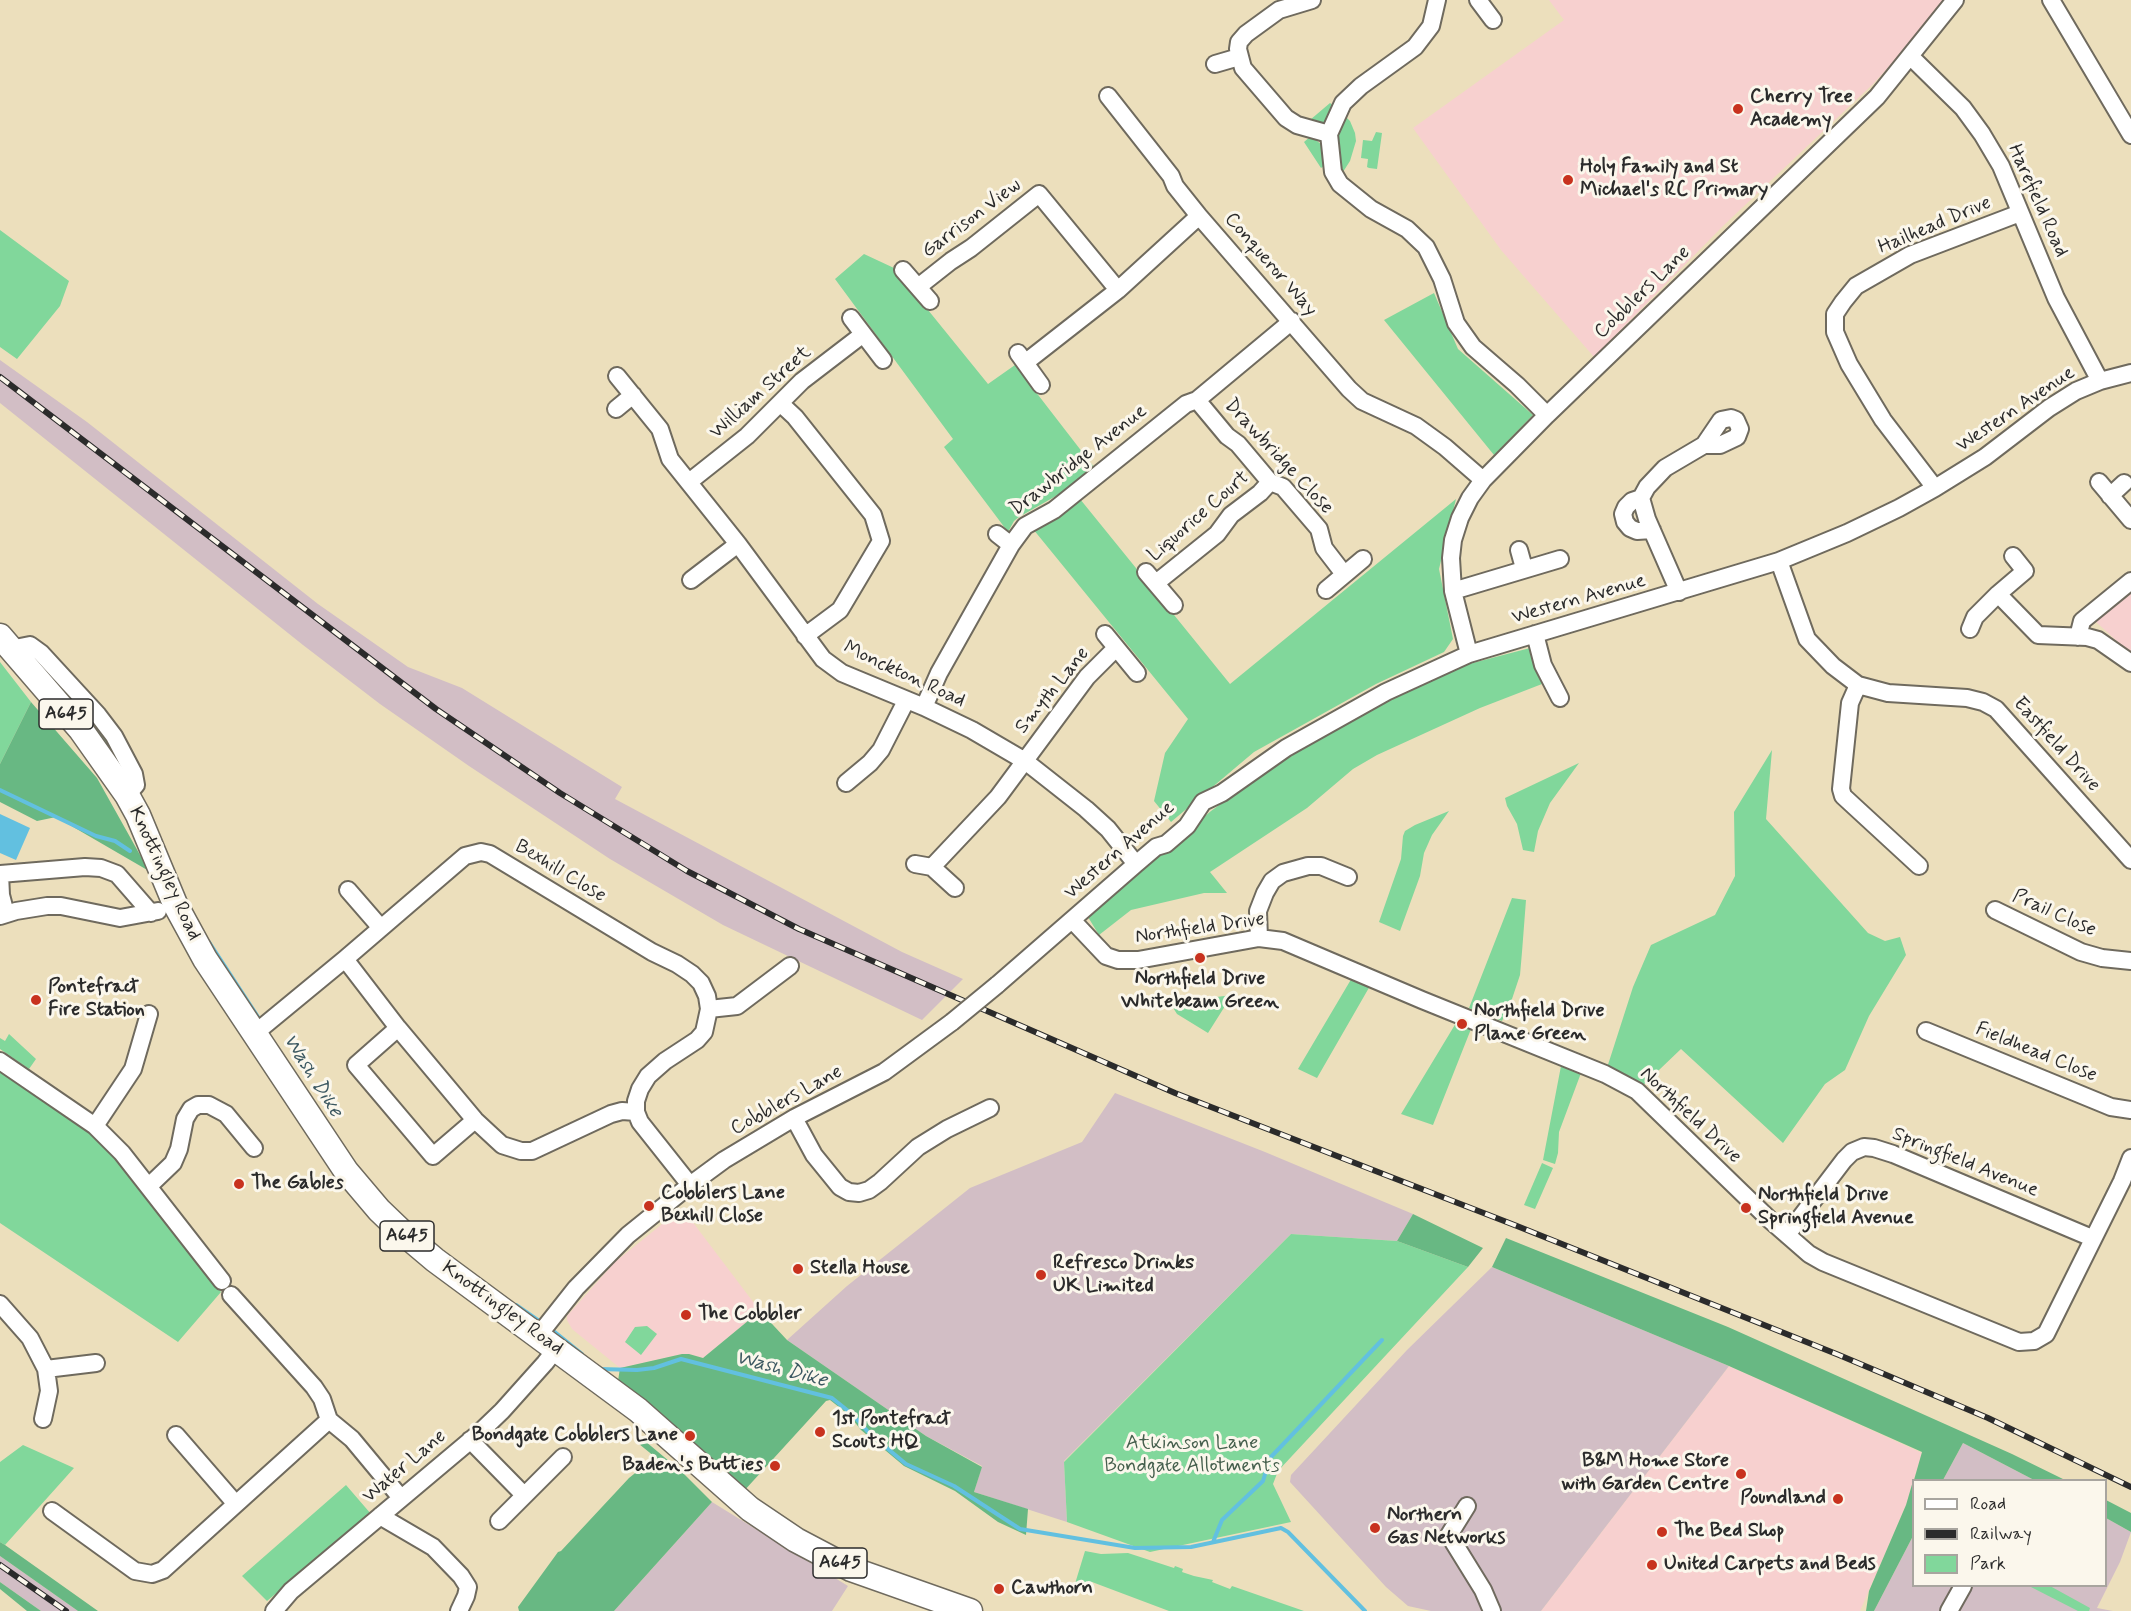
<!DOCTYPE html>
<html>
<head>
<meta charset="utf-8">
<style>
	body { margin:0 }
	#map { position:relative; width:2131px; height:1611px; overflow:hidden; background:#ecdfbc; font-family:Mynerve,sans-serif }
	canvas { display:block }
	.legend { position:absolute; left:1912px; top:1479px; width:195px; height:108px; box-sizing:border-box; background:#fbf7ec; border:2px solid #a8a59f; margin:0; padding:8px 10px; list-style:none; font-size:18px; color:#2b2b2b }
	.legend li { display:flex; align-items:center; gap:12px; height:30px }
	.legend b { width:30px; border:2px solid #a8a59f }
</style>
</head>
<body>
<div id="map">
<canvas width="2131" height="1611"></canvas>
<ul class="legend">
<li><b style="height:8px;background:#fff"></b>Road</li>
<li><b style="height:8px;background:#2b2b2b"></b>Railway</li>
<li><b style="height:16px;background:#81d79b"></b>Park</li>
</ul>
</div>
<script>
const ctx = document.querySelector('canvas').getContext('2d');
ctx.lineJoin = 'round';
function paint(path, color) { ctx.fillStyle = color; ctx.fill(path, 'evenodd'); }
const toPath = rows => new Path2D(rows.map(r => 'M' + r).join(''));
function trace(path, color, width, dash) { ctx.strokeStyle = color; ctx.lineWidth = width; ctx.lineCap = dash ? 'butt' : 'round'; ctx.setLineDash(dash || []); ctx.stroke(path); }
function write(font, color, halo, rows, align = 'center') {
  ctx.font = font + ' Mynerve,sans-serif'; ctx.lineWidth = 6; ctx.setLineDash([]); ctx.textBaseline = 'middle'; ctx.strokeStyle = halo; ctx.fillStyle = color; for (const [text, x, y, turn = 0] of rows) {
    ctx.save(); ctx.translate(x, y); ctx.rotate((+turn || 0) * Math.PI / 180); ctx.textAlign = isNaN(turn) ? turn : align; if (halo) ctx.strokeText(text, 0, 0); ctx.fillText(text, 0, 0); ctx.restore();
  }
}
paint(toPath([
	[1549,0,1950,0,1873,84,1724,225,1594,357,1501,250,1413,128,1564,20],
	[2131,591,2131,654,2095,621],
	[682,1208,760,1311,703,1358,689,1354,682,1354,620,1368,572,1329,567,1320,567,1316,615,1262],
	[1729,1366,1922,1453,1906,1505,1860,1611,1541,1611]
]), '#f7d0cf');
paint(toPath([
	[0,360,87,422,318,604,408,667,462,688,622,787,615,799,902,952,963,979,922,1020,723,925,610,859,469,766,380,704,303,645,0,403],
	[1115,1093,1265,1152,1413,1214,1397,1241,1291,1234,1064,1461,1067,1522,974,1492,982,1466,926,1436,787,1340,847,1286,970,1188,1082,1142],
	[1492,1267,1729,1366,1541,1611,1431,1611,1408,1606,1386,1587,1290,1482,1291,1475,1407,1350],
	[1963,1443,2034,1480,1943,1480],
	[712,1502,848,1586,832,1611,614,1611],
	[2106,1518,2131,1532,2120,1562,2097,1608,2113,1611,1874,1611,1913,1536,1914,1586,2106,1586],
	[0,1556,78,1611,41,1611,0,1582]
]), '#d2bec5');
paint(toPath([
	[1330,103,1334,106,1324,124,1321,125,1310,123,1310,120],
	[1344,115,1350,121,1355,133,1356,141,1350,161,1341,175,1334,139],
	[1376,132,1382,133,1377,169,1369,168,1367,167,1368,159,1361,158,1363,140,1372,141],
	[1311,136,1322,145,1324,166,1321,168,1304,142],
	[0,230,69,281,60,306,17,359,0,347],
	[864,254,894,268,988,384,1015,365,1093,466,1070,488,1019,517,1014,521,1008,532,944,447,953,439,835,279],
	[1434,293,1458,349,1533,415,1494,455,1384,320],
	[1080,499,1230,684,1456,499,1439,569,1453,639,1444,652,1376,684,1254,752,1171,822,1154,801,1165,753,1188,719,1033,529,1065,512],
	[1530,648,1542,684,1480,708,1377,755,1353,769,1307,808,1210,872,1227,893,1204,893,1131,910,1099,935,1088,917,1211,811,1252,781,1345,722,1465,665],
	[34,656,107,740,121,763,125,781],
	[0,662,31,702,0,764],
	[1772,750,1766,819,1868,933,1885,941,1900,937,1906,955,1869,1016,1845,1070,1825,1084,1783,1143,1681,1049,1637,1091,1605,1074,1633,987,1651,945,1715,915,1735,876,1734,812],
	[1579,763,1550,803,1538,831,1534,852,1523,850,1517,824,1507,806,1505,798],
	[1449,811,1432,835,1424,853,1420,876,1400,931,1379,922,1401,859,1403,836,1405,831,1415,825],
	[1512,898,1526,900,1522,952,1520,975,1512,999,1502,1021,1469,1008],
	[1356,971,1374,979,1317,1078,1298,1069],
	[1232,995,1208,1033,1177,1014,1170,1003],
	[1456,1023,1471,1029,1433,1125,1401,1114],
	[9,1034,36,1059,29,1069,0,1049,0,1038,5,1041],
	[1561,1066,1581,1073,1559,1132,1558,1153,1555,1164,1543,1160],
	[0,1069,89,1131,137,1182,221,1292,178,1342,0,1223],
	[1542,1163,1553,1168,1535,1209,1524,1205],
	[1291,1234,1397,1241,1468,1267,1278,1471,1273,1484,1291,1522,1150,1552,1067,1522,1064,1462],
	[647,1326,657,1334,641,1355,625,1342,635,1327],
	[23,1445,74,1468,5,1545,0,1542,0,1462],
	[346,1485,371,1514,267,1601,242,1576],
	[1085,1551,1101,1554,1128,1553,1174,1568,1175,1566,1183,1569,1182,1572,1194,1576,1213,1580,1212,1582,1230,1589,1232,1586,1304,1611,1169,1611,1092,1582,1088,1592,1074,1587],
	[2029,1586,2050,1586,2090,1608,2089,1611,2078,1611]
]), '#81d79b');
paint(toPath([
	[31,702,97,778,149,871,56,817,37,821,0,802,0,764],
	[1413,1214,1483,1248,1468,1267,1397,1241],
	[1506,1238,1728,1327,2012,1454,2065,1480,2034,1480,1963,1443,1943,1480,1914,1480,1922,1452,1729,1366,1492,1267],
	[760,1311,787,1340,926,1436,982,1467,974,1492,1028,1509,1026,1535,998,1522,955,1491,904,1466,861,1430,849,1415,830,1400,826,1401,743,1492,618,1381,620,1368,682,1354,689,1354,703,1358],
	[639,1436,682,1472,712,1502,614,1611,519,1611,518,1607,558,1552,561,1551,629,1478,639,1470,660,1461,639,1444],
	[1913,1481,1913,1536,1874,1611,1866,1611,1869,1591,1906,1505],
	[2106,1500,2131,1513,2131,1532,2106,1518],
	[0,1542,5,1545,98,1611,78,1611,0,1556],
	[0,1582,41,1611,27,1611,0,1589]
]), '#68b883');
paint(toPath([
	[0,814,30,828,16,860,0,853]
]), '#62c0e0');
trace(toPath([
	[0,790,96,836,115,841,130,851],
	[209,942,262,1023],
	[516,1305,542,1323],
	[551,1329,582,1354],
	[599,1369,637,1370,654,1368,681,1359,832,1398,852,1414,870,1434,906,1464,954,1486,1020,1529,1135,1548,1191,1547,1281,1528,1288,1532,1365,1611],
	[1213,1542,1222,1520,1263,1481,1270,1458,1382,1340]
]), '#62c0e0', 4);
const minor = toPath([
	[1312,0,1279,10,1246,34,1239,42,1238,49,1243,68,1286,118,1297,125,1329,134],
	[1437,0,1431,26,1415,47,1361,86,1343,103,1329,134,1333,172,1340,184,1371,209,1407,229,1426,247,1442,279,1456,323,1473,347,1517,385,1547,415],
	[1478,0,1493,20],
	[2051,0,2131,135],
	[1910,56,1963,108,1982,134,2001,166,2056,298,2100,381],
	[1215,64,1239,57],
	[1108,96,1171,176,1175,186,1199,216,1349,389,1362,401,1416,426,1445,447,1483,480],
	[903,270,930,301],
	[918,287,951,261,971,248,1039,194,1118,290],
	[851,318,883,360],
	[1018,353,1041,385],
	[1026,362,1118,290,1199,216],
	[617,376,660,429,670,459,738,544,823,659,842,673,924,707,972,730,1025,761,1086,809,1108,829,1136,864],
	[1197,400,1227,436,1238,444,1270,482,1283,487,1319,529,1324,548,1344,574],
	[780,403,795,417,873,515,881,541,840,610,805,636],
	[616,409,633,395],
	[689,482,747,436,802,381,862,335],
	[2099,482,2131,520],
	[1935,488,1883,420,1849,364,1835,332,1835,314,1843,302,1856,286,1910,255,2020,213],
	[2110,496,2124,483],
	[1641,498,1632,501,1626,507,1623,514,1625,522,1630,528,1637,531,1652,530],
	[997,534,1011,545],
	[1519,550,1524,568],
	[1779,561,1807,639,1833,666,1858,685,1888,693,1967,698,1983,702,1996,709,2131,860],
	[1146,572,1174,605],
	[691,580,738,544],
	[1156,583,1217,534,1231,515,1260,493,1270,482],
	[1326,590,1363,559],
	[1453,591,1560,559],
	[1679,592,1647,519,1641,498,1647,487,1665,468,1704,445,1721,420,1731,418,1736,420,1740,429,1737,437,1720,445,1704,445],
	[1998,594,2025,571,2013,556],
	[1970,629,1975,617,1998,594,2038,635,2087,637,2098,640,2131,663],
	[1105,634,1137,673],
	[1535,634,1543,665,1560,698],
	[2078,637,2082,621,2131,581],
	[14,653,20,647,30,645,41,653,98,715,114,736,134,774,136,785,127,795],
	[1469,654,1453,591,1451,558,1453,540,1460,518,1470,498,1483,480,1547,415,1877,97,1955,0],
	[1858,685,1850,703,1841,789,1843,796,1919,866],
	[924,707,939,673,1011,545,1025,526,1054,510,1186,404,1197,400,1292,321],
	[846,783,870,763,881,750,906,701],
	[915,864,932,867,955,888],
	[932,867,998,797,1087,677,1116,648],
	[348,890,381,928],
	[1995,910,2081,952,2102,958,2131,961],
	[6,914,1,895,0,874,85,867,101,868,117,874,151,913],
	[0,916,16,911,47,906,61,906,120,918,158,911],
	[1072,920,1106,956,1118,960,1138,960,1259,938,1283,941,1422,1000,1605,1074,1637,1091,1770,1220,1809,1254,1823,1262,2019,1342,2034,1341,2046,1334,2122,1181,2131,1158],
	[1259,938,1258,911,1265,893,1272,881,1283,873,1308,866,1321,866,1348,877],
	[345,959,398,1028,475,1120,502,1145,521,1151,532,1151,611,1114,622,1111,636,1112],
	[997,985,1136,864,1156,847,1166,844,1187,826,1203,802,1222,793,1286,748,1386,692,1469,654,1779,561,1847,533,1899,508,1935,488,1985,457,2049,408,2076,391,2100,381,2131,373],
	[709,1009,737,1006,790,966],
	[398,1028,356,1065,433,1156,475,1120],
	[1926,1031,2111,1107,2131,1110],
	[254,1034,345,959,465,856,481,852,490,854,652,952,677,964,692,974,701,983,707,996,709,1009,704,1032,697,1040,665,1061,648,1076,640,1089,636,1101,636,1112,640,1122,690,1185],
	[0,1061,95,1126,122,1153,222,1281],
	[794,1118,814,1155,840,1187,849,1192,859,1193,869,1190,880,1182,918,1147,947,1129,990,1108],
	[95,1126,133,1069,149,1014],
	[149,1186,173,1163,179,1149,185,1119,191,1109,198,1105,209,1105,226,1114,254,1148],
	[1787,1235,1844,1160,1852,1152,1864,1147,1874,1148,1893,1154,2092,1238],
	[231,1295,314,1387,322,1399,329,1420,352,1439,401,1498],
	[0,1304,30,1338,46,1369,49,1391,43,1419],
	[538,1336,576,1288,628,1235,690,1185,724,1160,794,1118,884,1072,952,1022],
	[46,1369,96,1363],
	[176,1435,235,1503],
	[470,1440,524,1495],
	[1467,1506,1449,1535,1483,1590,1492,1611],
	[52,1511,135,1571,152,1574,163,1570,329,1420],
	[380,1516,433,1547,461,1576,468,1587,466,1596,459,1611],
	[499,1521,563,1457],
	[274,1611,291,1591,478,1434,502,1411,545,1363,556,1349],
	[1949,1611,1963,1586]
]);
const highway = toPath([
	[0,636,81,730,127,795,138,815,175,904,205,959,346,1171,379,1210,403,1233,435,1260,638,1410,750,1509,796,1540,851,1569,970,1611]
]);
trace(minor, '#6f6a5e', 20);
trace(highway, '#6f6a5e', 27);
trace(minor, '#fff', 16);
trace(highway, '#fff', 24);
const rail = toPath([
	[0,377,436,709,560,793,687,871,799,929,1175,1093,1517,1226,1839,1355,1988,1418,2131,1487],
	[0,1565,66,1611]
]);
trace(rail, '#2b2b2b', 6);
trace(rail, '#fbf7ec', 4, [11]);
const minorBridge = toPath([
	[952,1022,997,985]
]);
trace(minorBridge, '#6f6a5e', 20, []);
trace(minorBridge, '#fff', 16);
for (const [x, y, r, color] of [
	[1738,109,6,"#c8321e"],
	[1568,180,6,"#c8321e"],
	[1200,958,6,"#c8321e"],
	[36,1000,6,"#c8321e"],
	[1462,1024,6,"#c8321e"],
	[239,1184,6,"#c8321e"],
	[649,1206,6,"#c8321e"],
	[1746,1208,6,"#c8321e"],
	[798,1269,6,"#c8321e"],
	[1041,1275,6,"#c8321e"],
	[686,1315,6,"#c8321e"],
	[820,1432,6,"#c8321e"],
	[690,1436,6,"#c8321e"],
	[775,1466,6,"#c8321e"],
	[1741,1474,6,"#c8321e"],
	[1838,1499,6,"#c8321e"],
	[1375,1528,6,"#c8321e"],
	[1662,1532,6,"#c8321e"],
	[1652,1565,6,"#c8321e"],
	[999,1589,6,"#c8321e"]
]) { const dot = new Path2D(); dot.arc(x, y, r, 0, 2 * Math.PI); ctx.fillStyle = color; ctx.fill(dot); trace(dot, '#fbf7ec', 2); }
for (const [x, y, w] of [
	[66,714,54],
	[407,1236,54],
	[840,1563,54]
]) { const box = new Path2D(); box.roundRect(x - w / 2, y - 15, w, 30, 4.5); ctx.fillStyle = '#fbf7ec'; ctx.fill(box); trace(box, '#2b2b2b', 1.5); }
write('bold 18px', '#2b2b2b', null, [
	["A645",66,714],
	["A645",407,1236],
	["A645",840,1563]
]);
write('bold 20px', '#2b2b2b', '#fbf7ec', [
	["Cherry Tree",1750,98],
	["Academy",1750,121],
	["Holy Family and St",1580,168],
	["Michael's RC Primary",1580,191],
	["Northfield Drive",1200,980,"center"],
	["Whitebeam Green",1200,1003,"center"],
	["Pontefract",48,988],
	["Fire Station",48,1011],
	["Northfield Drive",1474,1012],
	["Plane Green",1474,1035],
	["The Gables",251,1184],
	["Cobblers Lane",661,1194],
	["Bexhill Close",661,1217],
	["Northfield Drive",1758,1196],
	["Springfield Avenue",1758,1219],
	["Refresco Drinks",1053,1264],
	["UK Limited",1053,1287],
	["Stella House",810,1269],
	["The Cobbler",698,1315],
	["1st Pontefract",832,1420],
	["Scouts HQ",832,1443],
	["Bondgate Cobblers Lane",678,1436,"right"],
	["B&M Home Store",1729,1462,"right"],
	["with Garden Centre",1729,1485,"right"],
	["Baden's Butties",763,1466,"right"],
	["Poundland",1826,1499,"right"],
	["Northern",1387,1516],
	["Gas Networks",1387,1539],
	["The Bed Shop",1674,1532],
	["United Carpets and Beds",1664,1565],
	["Cawthorn",1011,1589]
], 'left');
write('20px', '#2b2b2b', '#fbf7ec', [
	["Harefield Road",2037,201,66],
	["Garrison View",972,219,-37],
	["Hailhead Drive",1935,226,-23],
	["Conqueror Way",1270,265,49],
	["Cobblers Lane",1643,293,-44],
	["William Street",761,393,-42],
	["Western Avenue",2016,410,-34],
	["Drawbridge Close",1278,457,47],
	["Drawbridge Avenue",1079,461,-38],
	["Liquorice Court",1199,517,-41],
	["Western Avenue",1579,600,-16],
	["Monckton Road",904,675,25],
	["Smyth Lane",1053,691,-51],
	["Eastfield Drive",2056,745,48],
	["Western Avenue",1120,851,-41],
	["Bexhill Close",560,872,31],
	["Knottingley Road",164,874,65],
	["Prail Close",2054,914,24],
	["Northfield Drive",1200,929,-8],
	["Fieldhead Close",2036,1053,22],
	["Cobblers Lane",787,1101,-29],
	["Northfield Drive",1690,1116,43],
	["Springfield Avenue",1965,1163,22],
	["Knottingley Road",502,1309,36],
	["Water Lane",405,1467,-40]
]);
write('20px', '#455f4d', '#fbf7ec', [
	["Atkinson Lane",1192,1444],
	["Bondgate Allotments",1192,1467]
]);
write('italic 21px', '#3c5861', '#fbf7ec', [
	["Wash Dike",312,1076,58],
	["Wash Dike",781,1370,15]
]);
</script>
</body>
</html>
